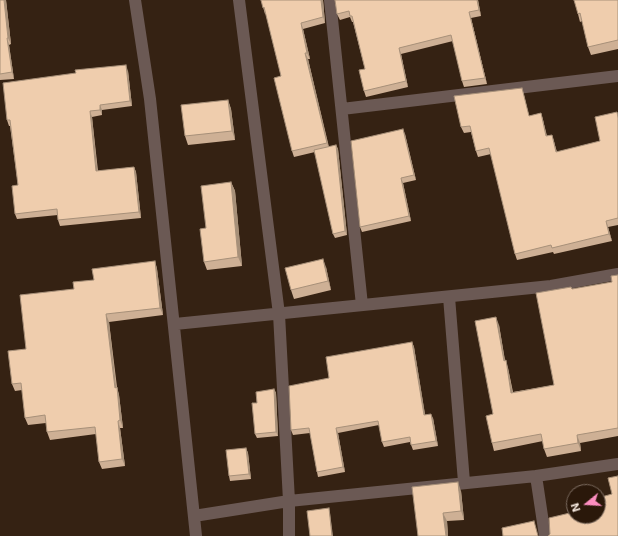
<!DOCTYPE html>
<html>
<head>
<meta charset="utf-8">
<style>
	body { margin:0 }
	#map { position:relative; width:618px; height:536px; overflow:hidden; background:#352213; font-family:Inter,sans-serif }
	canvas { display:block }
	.north { position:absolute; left:566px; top:484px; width:40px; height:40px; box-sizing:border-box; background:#2a180a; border:1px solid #7c6c60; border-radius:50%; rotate:252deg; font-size:11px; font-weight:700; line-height:16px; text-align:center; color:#f7eae0 }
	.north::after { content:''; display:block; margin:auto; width:14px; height:18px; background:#fd8ec0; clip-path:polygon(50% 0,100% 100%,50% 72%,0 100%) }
</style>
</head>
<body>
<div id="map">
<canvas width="618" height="536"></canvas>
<div class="north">N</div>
</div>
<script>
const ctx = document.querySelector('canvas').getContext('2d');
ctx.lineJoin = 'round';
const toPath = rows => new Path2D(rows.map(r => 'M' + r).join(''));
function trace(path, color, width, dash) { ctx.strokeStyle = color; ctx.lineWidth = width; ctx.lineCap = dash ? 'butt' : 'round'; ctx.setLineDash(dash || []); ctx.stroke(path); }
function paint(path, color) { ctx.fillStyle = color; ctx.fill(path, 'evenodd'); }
trace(toPath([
	[135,0,150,99,196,536],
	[239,0,279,314,289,501,289,536],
	[330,0,362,305],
	[342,109,618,76],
	[449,297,464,482],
	[175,324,551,286,618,274],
	[536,476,545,536],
	[194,516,289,501,536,476,618,464]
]), '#6b5954', 12);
paint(toPath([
	[0,0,6,0,11,44,9,45,14,79,0,80],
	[261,0,323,0,325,23,303,29,310,59,308,59,329,147,336,145,338,149,347,235,335,238,333,234,315,152,294,157,292,151,281,76,266,14,265,14],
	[335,0,478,0,481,16,471,18,487,84,464,87,462,81,453,41,401,54,408,87,366,97,364,91,365,69,353,22,352,22,350,17,340,20,337,14],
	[618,0,618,49,591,55,588,47,582,21,580,22,578,14],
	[128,71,132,106,102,110,102,115,92,117,98,171,134,167,136,172,141,218,60,226,58,220,58,215,17,219,15,214,18,185,10,126,9,126,7,120,76,73],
	[522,88,524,95,529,116,541,113,543,120,547,136,552,135,557,152,600,141,617,112,618,116,618,225,608,227,612,241,554,254,553,252,517,260,515,254,491,154,478,157,476,151,471,132,464,133,461,127],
	[228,100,231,109,235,140,188,145,185,136],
	[405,134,416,180,403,183,411,221,362,232,360,227],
	[231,182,235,191,242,266,207,270,204,262,206,228],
	[155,261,157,269,163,315,109,322,117,387,119,395,123,428,120,428,125,466,102,469,99,462,96,434,50,440,47,432,46,423,28,425,25,418,22,390,15,391,12,384,26,349,74,289,94,280],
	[326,267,331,290,294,299,291,290],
	[618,275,618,436,580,443,581,451,547,457,544,449,543,441,494,451,492,443,493,414,499,325,505,360,508,368,513,392,554,385,572,289,612,282],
	[412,342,414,347,425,415,433,418,438,446,413,450,410,442,384,447,382,442,379,425,338,433,345,472,318,477,317,472,310,433,293,435,291,430,329,378],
	[274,389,276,393,278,436,257,438,255,434,257,403],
	[246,448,248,453,251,479,230,481,229,476],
	[461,491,464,520,447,521,448,536,418,536]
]), '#ceb095');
paint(toPath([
	[4,0,6,0,11,44,8,38],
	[321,0,323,0,325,23,323,17],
	[477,0,478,0,481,16,479,10],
	[469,12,471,18,487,84,485,78],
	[301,23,303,29,310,59,307,53],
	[7,38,9,45,14,79,12,72],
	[399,48,401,54,408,87,406,81],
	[305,53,308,59,329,149,327,143],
	[126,65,128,71,132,106,130,101],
	[228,100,231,109,235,140,232,131],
	[100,105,102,110,102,115,100,110],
	[90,111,92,117,98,177,96,171],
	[541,113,543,120,548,143,546,136],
	[403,129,405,134,416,180,414,175],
	[552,135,554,141,558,158,556,152],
	[336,145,338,149,347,235,345,231],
	[134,167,136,172,141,218,139,212],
	[401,178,403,183,411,221,409,216],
	[231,182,235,191,242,266,238,257],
	[606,221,608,227,612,241,609,234],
	[323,259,326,267,331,290,328,281],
	[155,261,157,269,163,315,160,308],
	[106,314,109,322,117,395,115,388],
	[496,317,499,325,506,368,504,361],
	[412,342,414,347,426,420,424,415],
	[506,360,508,368,514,400,511,393],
	[117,387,119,395,123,428,120,420],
	[274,389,276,393,278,436,276,432],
	[431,414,433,418,438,446,436,441],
	[118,421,120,428,125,466,122,459],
	[336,428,338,433,345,472,343,467],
	[577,435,580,443,581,451,578,443],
	[246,448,248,453,251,479,249,474],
	[458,482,461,491,464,520,461,511],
	[329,508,330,513,333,536,332,536],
	[443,513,447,521,448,536,446,536]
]), '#a79079');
const building = toPath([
	[0,0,4,0,8,38,7,38,12,72,0,74,0,0],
	[261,0,321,0,323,17,301,23,307,53,305,53,327,143,292,151,274,78,281,76,264,7,263,8,261,0],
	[335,0,477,0,479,10,469,12,485,78,462,81,451,35,399,48,406,81,364,91,359,70,365,69,352,16,350,16,349,11,337,14,335,0],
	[574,0,618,0,618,40,588,47,580,13,578,14,574,0],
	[126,65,130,101,100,105,100,110,90,111,96,171,134,167,139,212,58,220,57,209,15,214,12,186,18,185,10,120,7,120,3,83,76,73,75,70,126,65],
	[522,88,529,116,541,113,546,136,552,135,556,152,600,141,595,117,617,112,618,118,618,218,606,221,609,234,552,248,551,245,515,254,489,148,476,151,470,126,461,127,454,96,522,88],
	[228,100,232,131,185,136,181,105,228,100],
	[403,129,414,175,401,178,409,216,360,227,351,141,403,129],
	[336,145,345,231,333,234,314,150,336,145],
	[231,182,238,257,204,262,200,229,206,228,201,186,231,182],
	[323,259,328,281,291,290,285,268,323,259],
	[155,261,160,308,106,314,115,388,117,387,120,420,118,421,122,459,99,462,95,427,47,432,45,415,25,418,21,383,12,384,8,351,26,349,20,295,74,289,73,282,94,280,92,269,155,261],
	[618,275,618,428,577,435,578,443,544,449,541,434,492,443,486,416,493,414,475,321,496,317,504,361,506,360,511,393,554,385,536,293,571,287,572,289,612,282,611,276,618,275],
	[412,342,424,415,431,414,436,441,411,445,410,437,382,442,378,421,336,428,343,467,317,472,309,428,291,430,289,386,329,378,326,357,412,342],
	[274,389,276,432,255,434,252,403,257,403,256,392,274,389],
	[246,448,249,474,229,476,226,450,246,448],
	[618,476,618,536,548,536,550,534,549,518,574,512,574,516,598,516,598,498,612,494,608,478,618,476],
	[458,482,461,511,443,513,446,536,418,536,412,487,458,482],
	[329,508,332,536,310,536,307,511,329,508],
	[534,521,538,536,503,536,502,528,534,521]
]);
paint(building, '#efcdad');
trace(building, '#a79079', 1);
</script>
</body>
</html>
